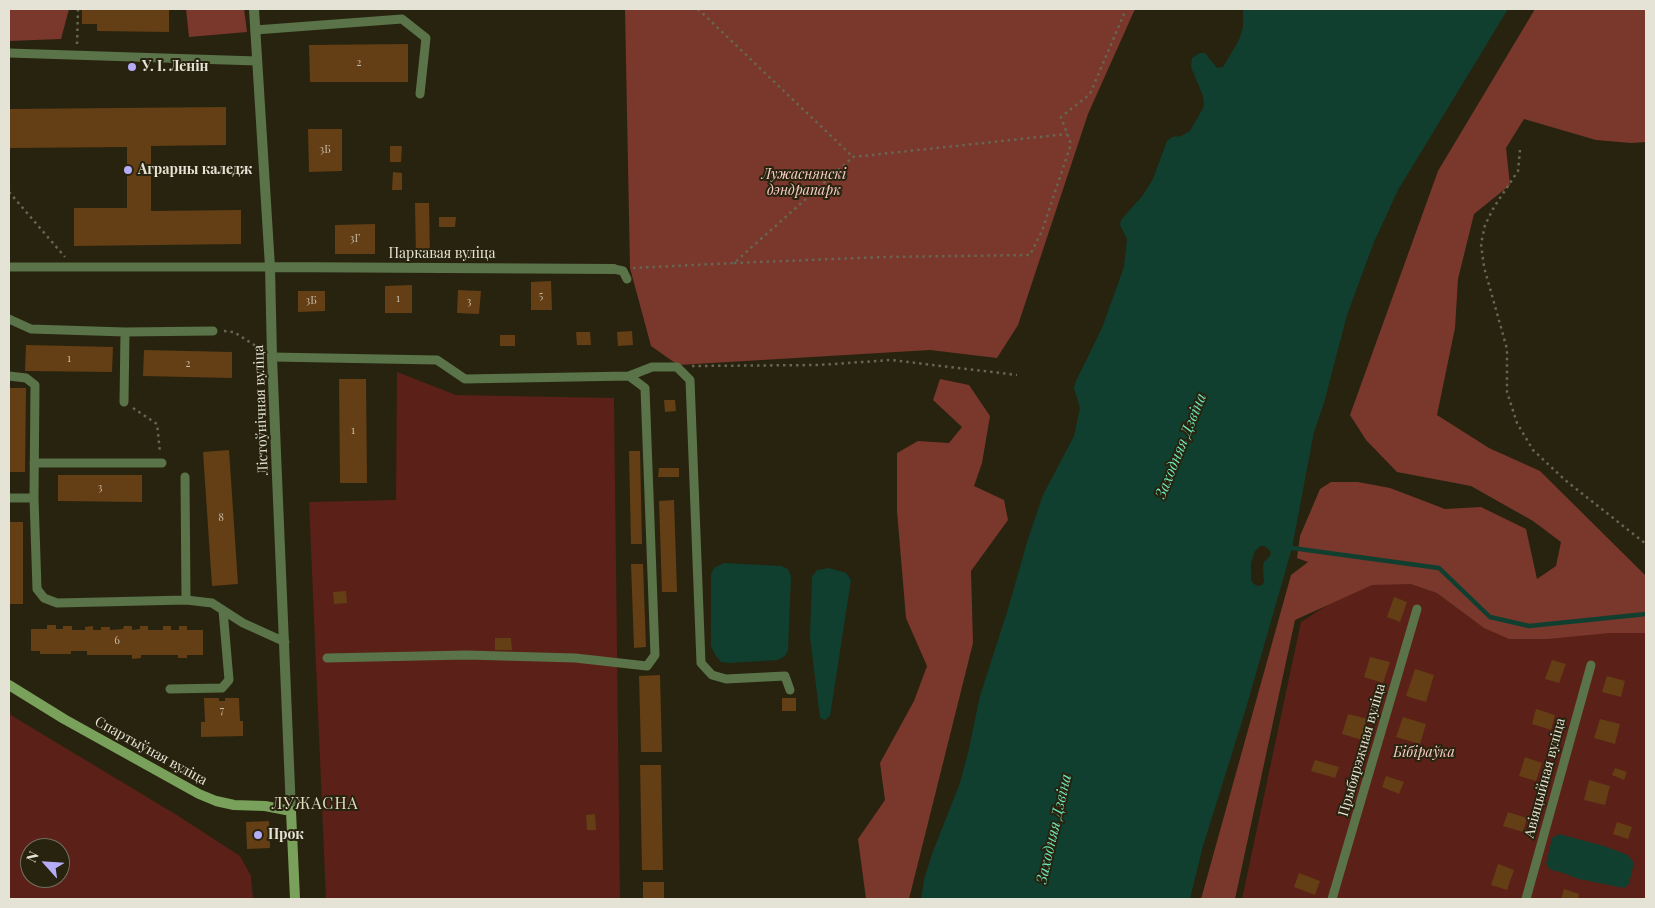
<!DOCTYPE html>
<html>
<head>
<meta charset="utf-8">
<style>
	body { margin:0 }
	#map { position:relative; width:1655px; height:908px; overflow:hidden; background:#27230f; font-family:"Playfair Display",serif }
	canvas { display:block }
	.frame { position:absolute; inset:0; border:10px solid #e5e3d6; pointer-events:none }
	.north { position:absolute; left:20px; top:838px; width:50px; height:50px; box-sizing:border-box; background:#27230f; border:1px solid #73705f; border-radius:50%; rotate:296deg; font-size:14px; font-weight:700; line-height:20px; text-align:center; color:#e5e3d6 }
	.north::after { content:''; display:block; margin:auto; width:18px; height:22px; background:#b5acf8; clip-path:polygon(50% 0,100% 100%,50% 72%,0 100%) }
</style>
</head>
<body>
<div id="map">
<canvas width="1655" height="908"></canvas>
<div class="frame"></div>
<div class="north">N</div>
</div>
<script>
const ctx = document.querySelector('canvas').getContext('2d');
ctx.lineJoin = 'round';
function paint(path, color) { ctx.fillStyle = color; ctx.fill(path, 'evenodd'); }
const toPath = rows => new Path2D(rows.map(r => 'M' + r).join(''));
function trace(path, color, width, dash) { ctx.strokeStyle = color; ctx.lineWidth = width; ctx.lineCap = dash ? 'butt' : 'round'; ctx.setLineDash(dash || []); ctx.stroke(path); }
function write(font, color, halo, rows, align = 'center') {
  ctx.font = font + ' "Playfair Display",serif'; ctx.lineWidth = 4; ctx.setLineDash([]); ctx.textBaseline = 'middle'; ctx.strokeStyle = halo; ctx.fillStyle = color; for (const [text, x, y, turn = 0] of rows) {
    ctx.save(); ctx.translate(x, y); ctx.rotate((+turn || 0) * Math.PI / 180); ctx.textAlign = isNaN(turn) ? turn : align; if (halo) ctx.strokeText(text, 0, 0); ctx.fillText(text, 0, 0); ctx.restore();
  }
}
paint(toPath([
	[397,372,456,395,614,398,620,899,326,899,309,502,396,500],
	[1368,579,1433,583,1646,627,1646,899,1242,899,1301,622],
	[9,714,180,817,240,856,251,876,253,899,9,899],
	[30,848,60,848,60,878,30,878]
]), '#5b2018');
paint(toPath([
	[9,9,69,9,61,39,9,41],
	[186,9,244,9,247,32,189,37],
	[625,9,1135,9,1088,114,1018,325,997,358,930,350,678,365,651,346,630,268],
	[1535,9,1646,9,1646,142,1631,143,1596,140,1524,119,1506,148,1510,185,1474,214,1458,279,1455,328,1437,415,1489,448,1540,471,1646,576,1646,633,1609,633,1548,639,1509,639,1484,628,1437,593,1411,584,1372,585,1295,620,1235,899,1201,899,1291,575,1308,562,1297,558,1300,536,1320,489,1331,482,1358,482,1390,488,1445,509,1481,507,1526,529,1537,579,1556,566,1561,542,1533,521,1471,486,1397,472,1366,440,1350,415,1438,171],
	[940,379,969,385,990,416,982,463,974,486,1004,500,1008,520,971,571,973,643,909,899,866,899,858,839,885,800,880,763,914,701,927,666,906,618,897,511,897,453,918,441,949,443,962,427,933,400]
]), '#7a372c');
paint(toPath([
	[1243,9,1508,9,1398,190,1374,242,1347,315,1324,403,1314,432,1292,548,1244,715,1203,846,1190,899,921,899,924,880,932,854,960,783,968,753,980,696,1008,609,1028,539,1043,495,1074,436,1080,408,1074,388,1075,383,1102,328,1124,267,1127,239,1120,225,1121,220,1143,195,1153,179,1167,141,1172,137,1181,136,1190,131,1202,110,1204,105,1203,96,1191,67,1192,58,1200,53,1205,53,1217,68,1223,67,1239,40,1243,27],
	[1260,546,1265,546,1271,552,1270,556,1264,562,1263,567,1264,582,1262,585,1258,586,1254,584,1251,580,1251,563,1255,551],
	[724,563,781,566,788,569,791,576,788,650,785,656,778,660,730,663,721,662,716,656,711,646,711,574,714,568],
	[829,568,846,573,851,580,830,716,825,720,820,718,810,637,812,577,817,570],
	[1559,834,1604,846,1628,855,1634,863,1629,884,1624,888,1579,879,1560,872,1551,870,1546,864,1552,838]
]), '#103f2f');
trace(toPath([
	[1288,546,1292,548,1439,568,1490,617,1529,626,1646,614]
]), '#103f2f', 4.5);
paint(toPath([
	[82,9,169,9,169,32,97,31,97,24,82,24],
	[408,44,408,82,310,82,309,45],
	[226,107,226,145,151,146,151,211,241,210,241,244,74,246,74,208,127,208,127,147,9,148,9,109],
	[308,129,342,129,342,171,309,172],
	[390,146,402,146,401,162,390,162],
	[393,172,402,173,402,190,392,190],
	[415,203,429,203,430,258,416,259],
	[439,217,456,217,455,227,439,227],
	[375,224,375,254,335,254,335,225],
	[551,281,552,310,531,310,531,282],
	[412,285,412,313,385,313,385,286],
	[458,290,481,291,479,314,457,313],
	[298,291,325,291,325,311,298,312],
	[632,331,633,345,618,346,617,332],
	[576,332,590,332,591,345,577,345],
	[500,335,515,335,515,346,500,346],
	[26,345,113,347,112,372,25,371],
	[144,350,232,352,232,378,143,376],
	[339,379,366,379,367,483,340,483],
	[9,388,26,388,25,472,9,472],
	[664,400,675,400,676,411,665,412],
	[229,450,238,584,212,586,203,452],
	[629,451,640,451,642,544,631,544],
	[659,468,679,468,679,477,658,477],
	[58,475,142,475,142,502,58,501],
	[674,500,677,592,662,592,659,501],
	[9,522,23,522,23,604,9,604],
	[631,564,643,564,646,647,634,648],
	[346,591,347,603,334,604,333,592],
	[1394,597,1407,602,1400,622,1387,617],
	[47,625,56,625,56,629,63,629,63,626,72,626,72,630,85,630,85,627,93,626,93,630,101,630,101,627,110,627,110,630,123,629,124,626,132,626,132,630,140,629,140,626,148,626,148,630,163,630,163,626,171,626,171,630,179,630,179,626,187,626,187,630,203,630,203,655,187,655,187,658,178,658,178,655,141,655,141,658,132,659,132,655,87,655,87,651,71,651,71,654,40,654,40,651,31,651,31,629,47,629],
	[495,638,511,638,512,650,495,650],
	[1370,657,1390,662,1383,683,1364,677],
	[1552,660,1566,664,1559,683,1545,679],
	[1415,669,1434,675,1426,702,1406,696],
	[660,675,662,752,641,752,639,676],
	[1607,676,1625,681,1621,697,1602,692],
	[204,698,219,698,219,701,225,701,225,698,239,698,240,721,243,721,243,736,201,737,201,722,205,722],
	[782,698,796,698,796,711,782,711],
	[1536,709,1555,715,1551,730,1532,724],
	[1348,714,1368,719,1362,740,1342,734],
	[1403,717,1426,724,1420,744,1396,737],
	[1600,719,1620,724,1615,744,1594,738],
	[1525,757,1542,763,1536,781,1519,776],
	[1315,760,1339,767,1335,778,1311,771],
	[640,765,661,765,663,870,642,870],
	[1615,768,1627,772,1624,780,1612,775],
	[1386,776,1404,782,1399,794,1382,787],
	[1589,780,1610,786,1605,805,1584,800],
	[1508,812,1527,818,1523,832,1503,826],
	[595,814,596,830,587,830,586,815],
	[269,821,270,848,247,849,246,822],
	[1617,822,1632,827,1628,839,1613,834],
	[1498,864,1514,870,1507,890,1491,885],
	[1299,873,1320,881,1315,895,1294,887],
	[643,882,664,882,664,899,643,899],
	[1564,889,1579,894,1578,899,1561,899]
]), '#643e14');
trace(toPath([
	[698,9,853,157],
	[77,44,78,9],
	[1520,150,1518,171,1494,207,1485,225,1481,244,1484,267,1507,349,1507,392,1517,423,1533,450,1565,480,1646,544],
	[9,192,65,257],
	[734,263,883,257,1030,255,1042,231,1071,144,1061,117,1090,94,1126,9],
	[633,268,734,263,853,157,1067,134],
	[224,331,234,332,259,348],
	[692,366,819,365,891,360,1017,375],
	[133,408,157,424,160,452]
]), '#686553', 2.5, [2.5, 4]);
trace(toPath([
	[255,30,402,19,426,38,420,94],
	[9,53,257,61],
	[9,267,270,267],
	[614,269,623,271,627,279],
	[9,319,31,329,125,332,213,331],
	[272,357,437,360,465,379,629,376,652,367,677,367,690,380,701,663,712,675,726,679,785,676,790,690],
	[9,376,26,378,35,385,34,498],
	[124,402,125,332],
	[34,463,162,463],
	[185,477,186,600],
	[9,498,34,498,37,589,44,598,57,603,186,600,212,603,243,623,285,642],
	[327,658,466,655,575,658,647,666,655,655,645,388,629,376],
	[170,689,222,688,229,680,223,610],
	[1332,899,1417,609],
	[1526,899,1591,665]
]), '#5a7348', 9);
trace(toPath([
	[254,9,270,267,272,357,291,811],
	[270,267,614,269]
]), '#5a7348', 10);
trace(toPath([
	[9,685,64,719,199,794,216,801,234,805,265,806,291,811,295,899]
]), '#79a15b', 10);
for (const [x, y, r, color] of [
	[132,67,5,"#b5acf8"],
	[128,170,5,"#b5acf8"],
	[258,835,5,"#b5acf8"]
]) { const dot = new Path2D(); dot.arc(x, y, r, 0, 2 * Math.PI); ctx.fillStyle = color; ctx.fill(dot); trace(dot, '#27230f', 2); }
write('11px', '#c5baa6', null, [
	["2",359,63],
	["3Б",325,150],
	["3Г",355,239],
	["5",541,296],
	["1",398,299],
	["3Б",311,301],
	["3",469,302],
	["1",69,359],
	["2",188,364],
	["1",353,431],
	["3",100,488],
	["8",221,518],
	["6",117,641],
	["7",222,711]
]);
write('bold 14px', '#e5e3d6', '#27230f', [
	["У. І. Ленін",142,67],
	["Аграрны каледж",138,170],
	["Прок",268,835]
], 'left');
write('italic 14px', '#f9cdc5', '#27230f', [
	["Лужаснянскі",804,175],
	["дэндрапарк",804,191],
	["Бібіраўка",1424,753]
]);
write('14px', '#e5e3d6', '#27230f', [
	["Паркавая вуліца",442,254],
	["Лістоўнічная вуліца",261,410,-92],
	["Прыбярэжная вуліца",1362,750,-74],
	["Спартыўная вуліца",151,751,29],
	["Авіяцыйная вуліца",1545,778,-75]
]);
write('italic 15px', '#6fe7bb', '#27230f', [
	["Заходняя Дзвіна",1181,446,-68],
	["Заходняя Дзвіна",1054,829,-77]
]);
ctx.letterSpacing = '1px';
write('16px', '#e1ddc3', '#27230f', [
	["ЛУЖАСНА",315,804]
]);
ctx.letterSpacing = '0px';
</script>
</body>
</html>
